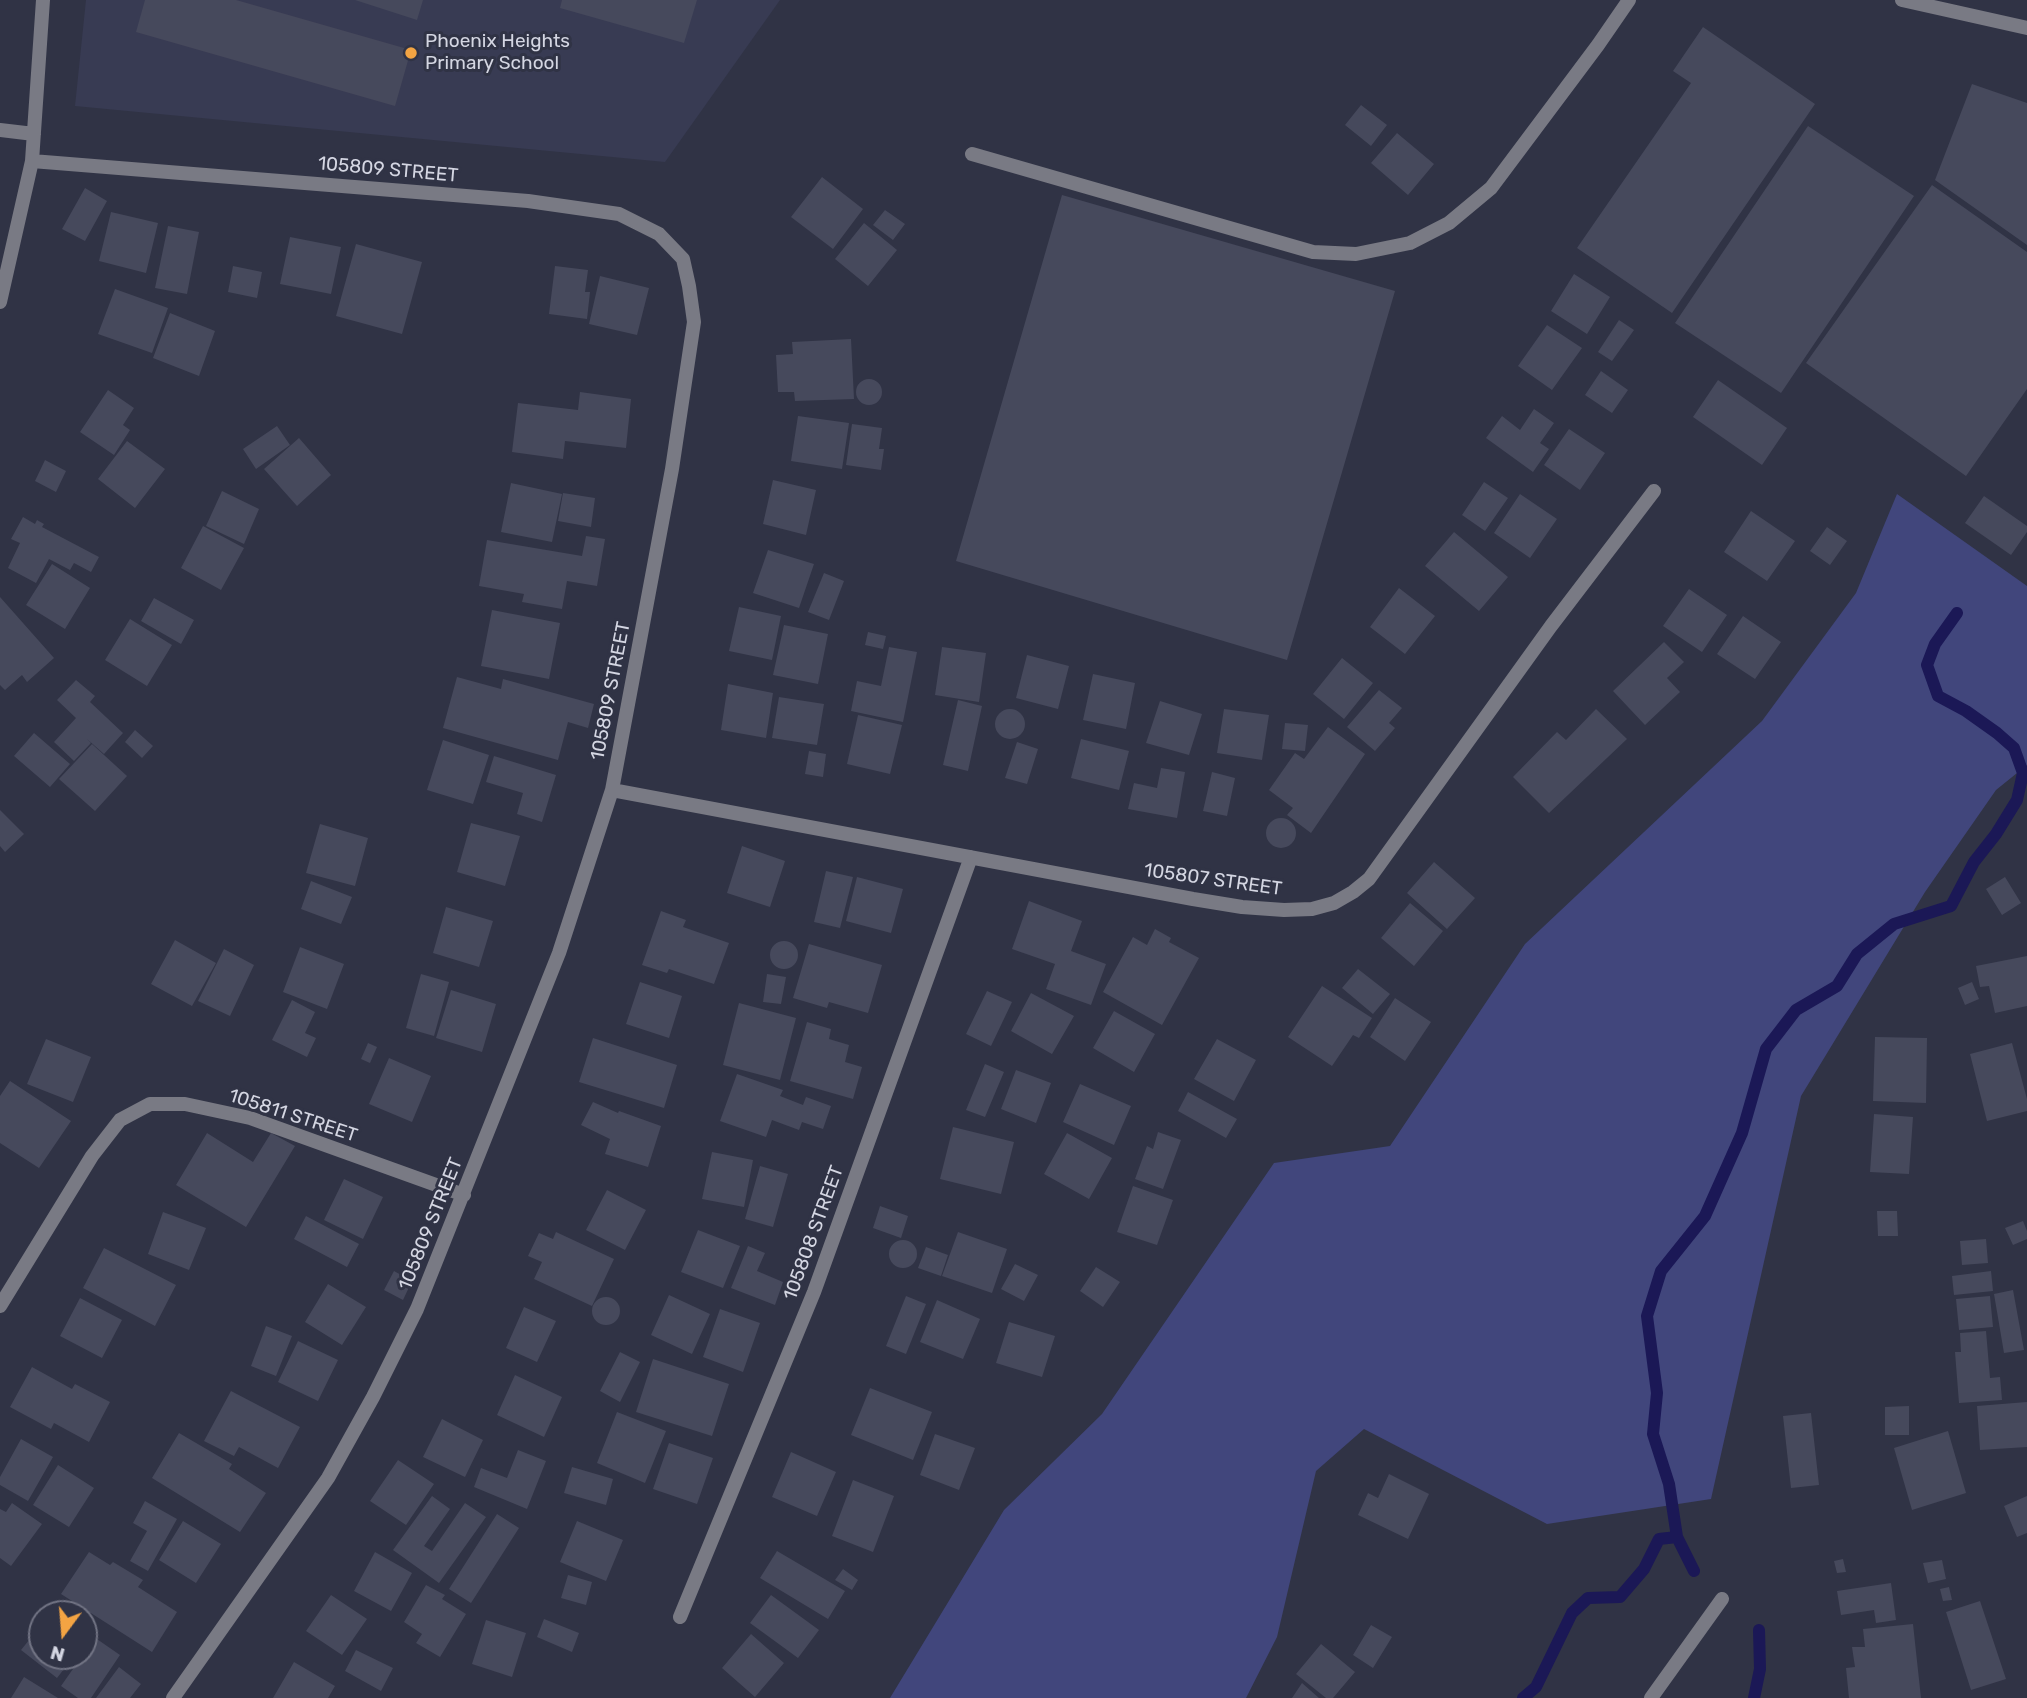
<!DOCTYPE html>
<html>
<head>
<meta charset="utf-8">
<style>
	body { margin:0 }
	#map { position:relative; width:2027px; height:1698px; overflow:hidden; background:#303345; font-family:Rubik,sans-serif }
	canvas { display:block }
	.north { position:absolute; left:28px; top:1600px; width:70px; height:70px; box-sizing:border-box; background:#303345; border:2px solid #727484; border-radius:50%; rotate:196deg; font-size:19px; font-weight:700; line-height:28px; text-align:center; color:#d4d6e2 }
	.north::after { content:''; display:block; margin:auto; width:24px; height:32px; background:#f3a443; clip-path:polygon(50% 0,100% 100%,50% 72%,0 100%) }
</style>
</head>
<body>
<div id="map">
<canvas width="2027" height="1698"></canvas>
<div class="north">N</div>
</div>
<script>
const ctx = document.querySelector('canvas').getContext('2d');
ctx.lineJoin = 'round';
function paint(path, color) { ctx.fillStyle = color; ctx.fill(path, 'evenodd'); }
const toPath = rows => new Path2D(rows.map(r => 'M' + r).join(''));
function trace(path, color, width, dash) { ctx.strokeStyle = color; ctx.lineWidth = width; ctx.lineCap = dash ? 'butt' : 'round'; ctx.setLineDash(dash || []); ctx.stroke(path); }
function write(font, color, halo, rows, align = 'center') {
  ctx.font = font + ' Rubik,sans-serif'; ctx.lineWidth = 6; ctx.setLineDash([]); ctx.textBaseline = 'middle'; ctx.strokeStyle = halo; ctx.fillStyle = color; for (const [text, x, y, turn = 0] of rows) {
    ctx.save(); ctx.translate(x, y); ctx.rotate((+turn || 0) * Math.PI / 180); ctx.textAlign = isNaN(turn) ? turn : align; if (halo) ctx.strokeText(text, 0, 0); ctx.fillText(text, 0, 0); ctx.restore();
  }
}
paint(toPath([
	[86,0,780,0,665,162,75,106]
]), '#383b53');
paint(toPath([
	[1897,494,2027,586,2027,765,1996,790,1925,892,1801,1096,1711,1499,1547,1524,1364,1429,1316,1471,1277,1637,1246,1698,890,1698,1004,1510,1102,1414,1274,1163,1390,1146,1525,944,1762,721,1856,593]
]), '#41467c');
trace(toPath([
	[1694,1571,1677,1537,1669,1484,1653,1434,1657,1393,1647,1316,1661,1271,1705,1216,1742,1133,1766,1049,1796,1010,1837,986,1857,954,1894,924,1951,906,1974,862,1996,834,2017,800,2023,773,2014,748,1997,733,1966,711,1938,696,1927,665,1935,644,1957,613],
	[1523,1698,1536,1687,1572,1613,1588,1598,1620,1597,1644,1569,1659,1539,1677,1537],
	[1754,1698,1760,1669,1759,1630]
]), '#1b1856', 12);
paint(toPath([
	[145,0,236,0,411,50,395,106,136,32],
	[355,0,423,0,417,20],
	[562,0,697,0,684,43,560,8],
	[1703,27,1815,104,1672,313,1577,248,1691,83,1673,71],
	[1972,84,2027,103,2027,245,1935,180],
	[1361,105,1387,125,1371,146,1345,125],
	[1808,126,1914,196,1781,393,1675,323],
	[1397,133,1434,164,1408,195,1371,163],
	[822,177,863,209,833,249,791,217],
	[1932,185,2027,252,2027,389,1966,476,1806,363],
	[85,188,107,201,85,241,62,229],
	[1062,195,1395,291,1287,660,956,561],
	[885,210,905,224,893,240,873,225],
	[111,212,158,223,146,273,99,261],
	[864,223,897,250,868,286,835,259],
	[168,226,199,232,187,294,155,288],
	[290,237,341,247,331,294,280,284],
	[356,244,422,262,402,334,336,316],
	[233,266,262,272,257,298,228,292],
	[555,266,588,270,585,292,590,292,587,319,549,314],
	[1574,274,1610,297,1587,334,1551,311],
	[600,276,649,288,637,335,589,324],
	[115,289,168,308,152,353,98,334],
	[170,313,215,331,199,376,153,358],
	[1619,320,1634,330,1612,361,1598,352],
	[1547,325,1582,348,1552,390,1518,366],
	[851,339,854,399,795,401,794,392,778,392,776,355,793,354,792,342],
	[1601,371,1628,390,1612,413,1585,395],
	'856 392a13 13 0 1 1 26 0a13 13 0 1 1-26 0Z',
	[1718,380,1787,428,1762,465,1693,417],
	[108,390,134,408,123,425,130,430,114,455,80,432],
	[580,392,631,399,626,448,565,441,563,459,512,452,518,403,578,410],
	[1534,409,1554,423,1540,443,1549,449,1533,472,1486,438,1502,416,1520,430],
	[798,416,849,423,842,469,791,461],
	[852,424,882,428,879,449,884,449,881,470,846,465],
	[277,426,290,445,256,469,243,449],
	[1569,429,1605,453,1580,490,1544,465],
	[299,438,331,475,297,506,264,469],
	[127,441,165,469,135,508,98,479],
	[45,460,66,471,56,492,35,481],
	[773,480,816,490,806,535,763,524],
	[1484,482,1508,498,1485,531,1462,515],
	[511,483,562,494,552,542,501,532],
	[222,491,259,509,244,544,206,526],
	[563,493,595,498,591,527,558,521],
	[1520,494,1557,519,1530,558,1494,533],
	[1984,496,2027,526,2027,532,2011,555,1965,523],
	[1751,511,1795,541,1767,581,1724,552],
	[23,517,35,524,37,520,44,524,42,527,99,557,91,572,74,563,70,570,49,559,36,583,8,568,20,543,11,539],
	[203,526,244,548,221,590,181,568],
	[1827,527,1847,541,1830,565,1810,551],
	[1454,532,1508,577,1479,611,1425,566],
	[586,536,605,539,597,586,567,581,562,609,522,602,524,594,479,586,487,540,582,556],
	[768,550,814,564,799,608,753,593],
	[52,564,90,588,65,629,26,605],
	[824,573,844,581,829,620,808,612],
	[1399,588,1435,616,1405,654,1370,627],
	[1689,589,1727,615,1702,652,1663,626],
	[0,597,54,658,27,682,22,675,5,690,0,685],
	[154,598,194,620,181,644,141,621],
	[739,607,781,616,772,660,729,651],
	[492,610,560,623,549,679,481,666],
	[1743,616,1781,642,1755,679,1717,654],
	[130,619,172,645,147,686,105,660],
	[784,625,828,634,818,684,773,675],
	[868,632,886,636,883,649,865,645],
	[1664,642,1684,662,1667,678,1680,692,1645,725,1613,691],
	[889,647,917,652,903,722,851,711,857,681,881,686],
	[942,647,986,653,979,702,935,695],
	[1027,655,1069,666,1058,709,1016,698],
	[1342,658,1373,683,1344,719,1313,694],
	[1093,674,1135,683,1126,729,1083,720],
	[457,677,501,689,503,679,594,704,588,728,568,722,558,760,443,728],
	[76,680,95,696,90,702,123,733,104,754,87,739,91,743,74,761,54,742,76,718,57,700],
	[728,684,773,693,766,738,721,730],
	[1379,690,1402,708,1389,723,1395,728,1375,751,1347,727],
	[779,697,824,704,817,745,772,738],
	[958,700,982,706,968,771,943,765],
	[1160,701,1202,714,1189,755,1146,743],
	'995 724a15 15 0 1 1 30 0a15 15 0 1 1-30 0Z',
	[1224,709,1269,715,1262,760,1217,753],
	[1596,709,1627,739,1549,813,1513,777,1557,732,1566,740],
	[858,715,902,725,890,774,847,764],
	[1285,723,1308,725,1305,751,1282,749],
	[1328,727,1365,754,1311,833,1287,815,1293,808,1269,790,1295,753,1304,759],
	[135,730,153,746,142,758,125,742],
	[34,733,70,764,50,787,14,756],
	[1081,739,1129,751,1119,790,1071,778],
	[443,740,489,755,473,804,427,790],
	[1017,742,1038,749,1027,784,1005,778],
	[92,744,127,776,95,811,59,779],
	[809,751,826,754,823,777,805,774],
	[494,756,556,775,542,822,517,814,523,793,486,782],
	[1161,768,1185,772,1177,818,1128,809,1134,783,1157,788],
	[1212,772,1235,778,1227,816,1203,811],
	[0,810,24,834,5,852,0,846],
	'1266 833a15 15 0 1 1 30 0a15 15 0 1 1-30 0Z',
	[471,823,520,836,505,886,457,872],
	[320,824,368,838,355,886,306,873],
	[742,846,785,861,770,907,727,893],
	[1434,862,1475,898,1447,929,1407,893],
	[826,871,853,877,840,928,814,922],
	[857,877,903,889,891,933,846,921],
	[2005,877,2021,903,2002,915,1986,889],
	[311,881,352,897,341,924,301,909],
	[1029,901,1082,921,1071,951,1106,964,1091,1005,1046,989,1055,964,1012,949],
	[1410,903,1443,931,1414,966,1381,938],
	[446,907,493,921,479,967,433,953],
	[661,911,686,920,683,927,729,943,714,984,669,969,667,973,642,965],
	[1155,929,1171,938,1169,942,1199,958,1162,1025,1103,992,1133,937,1147,945],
	[175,940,216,963,192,1006,151,984],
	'770 955a14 14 0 1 1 28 0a14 14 0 1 1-28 0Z',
	[809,944,882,965,868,1013,829,1002,827,1008,793,998],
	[300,947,344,964,327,1009,283,992],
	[224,949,254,965,230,1016,198,1001],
	[2027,956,2027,1006,1995,1013,1989,986,1980,987,1976,966],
	[1358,969,1390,994,1373,1014,1342,988],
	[421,974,449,982,434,1036,406,1028],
	[767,974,786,977,781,1004,763,1002],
	[640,982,682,996,669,1038,626,1024],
	[1972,982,1979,999,1965,1005,1958,988],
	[1322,986,1372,1018,1359,1038,1353,1035,1332,1066,1288,1037],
	[451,990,496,1004,482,1052,436,1038],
	[987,991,1012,1002,991,1046,966,1034],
	[1031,993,1074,1016,1052,1054,1011,1031],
	[1395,998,1431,1022,1405,1061,1370,1037],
	[292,1000,315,1012,305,1033,316,1038,307,1057,272,1040],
	[739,1003,796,1018,780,1080,723,1065],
	[1114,1011,1155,1034,1134,1072,1093,1048],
	[807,1022,831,1029,829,1039,849,1045,845,1062,862,1067,853,1099,790,1081],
	[1875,1037,1927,1038,1926,1103,1873,1101],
	[593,1038,677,1065,664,1108,579,1082],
	[46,1039,91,1057,73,1102,27,1084],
	[1217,1039,1256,1060,1234,1101,1194,1079],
	[368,1043,377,1047,370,1063,361,1059],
	[2012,1043,2027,1099,2027,1111,1987,1121,1970,1054],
	[389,1058,431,1076,412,1122,369,1104],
	[985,1064,1004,1072,985,1117,966,1110],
	[1016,1070,1051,1083,1036,1123,1001,1109],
	[737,1074,783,1090,780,1096,803,1105,806,1097,831,1106,823,1129,802,1122,799,1130,772,1120,766,1137,720,1121],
	[10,1081,71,1121,39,1168,0,1143,0,1096],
	[1080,1084,1131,1106,1114,1145,1063,1122],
	[1188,1092,1237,1119,1226,1138,1178,1111],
	[593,1102,618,1113,619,1111,661,1126,648,1167,605,1154,610,1139,581,1125],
	[1874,1114,1913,1117,1909,1174,1870,1172],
	[953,1127,1014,1142,1001,1194,940,1179],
	[1158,1132,1181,1140,1163,1189,1135,1179,1147,1146,1153,1149],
	[207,1133,253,1162,271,1133,295,1146,246,1227,176,1185],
	[1067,1133,1112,1158,1089,1199,1044,1174],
	[712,1152,753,1160,744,1207,702,1199],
	[760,1166,788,1174,773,1227,745,1219],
	[344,1179,383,1197,363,1239,324,1220],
	[1133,1186,1173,1200,1157,1245,1117,1232],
	[607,1190,646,1210,625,1250,586,1230],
	[880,1206,908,1216,901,1238,873,1228],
	[1877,1211,1897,1211,1898,1236,1878,1236],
	[163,1212,206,1228,189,1270,148,1254],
	[306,1216,359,1244,347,1267,294,1239],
	[2023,1221,2027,1231,2027,1239,2013,1245,2005,1228],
	[698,1230,740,1246,723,1288,681,1272],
	[556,1232,614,1259,592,1306,534,1279,542,1262,528,1256,539,1233,553,1239],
	[958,1232,1007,1249,992,1293,942,1276],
	[1986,1239,1988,1263,1962,1265,1960,1241],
	'889 1254a14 14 0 1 1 28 0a14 14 0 1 1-28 0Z',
	[748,1246,765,1253,757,1271,783,1282,775,1305,731,1288],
	[926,1247,948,1255,941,1276,918,1268],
	[104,1248,176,1285,155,1326,83,1288],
	[1015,1264,1038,1275,1024,1301,1001,1289],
	[1096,1267,1120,1282,1103,1307,1080,1291],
	[394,1271,412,1281,403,1300,384,1290],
	[1991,1271,1993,1291,1954,1295,1952,1276],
	[328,1284,366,1307,342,1345,305,1322],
	[2013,1290,2024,1350,2004,1353,1994,1294],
	[669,1295,710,1314,692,1354,651,1335],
	[906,1296,926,1304,906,1354,886,1346],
	[1990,1296,1993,1327,1959,1330,1956,1299],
	'592 1311a14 14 0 1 1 28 0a14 14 0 1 1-28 0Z',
	[80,1298,122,1320,102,1358,60,1336],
	[937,1300,980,1319,963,1359,920,1342],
	[524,1307,556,1321,537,1362,506,1348],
	[720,1309,760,1323,743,1372,703,1357],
	[1009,1322,1055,1336,1042,1377,996,1363],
	[266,1326,292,1336,276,1376,251,1366],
	[1986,1331,1990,1378,2000,1377,2002,1400,1959,1403,1955,1352,1961,1352,1960,1333],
	[298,1341,338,1360,318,1401,278,1382],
	[620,1352,640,1362,620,1402,600,1391],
	[653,1359,729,1384,712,1436,636,1412],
	[32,1367,72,1389,75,1384,110,1402,89,1442,54,1423,51,1429,10,1407],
	[515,1375,562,1397,544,1437,497,1415],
	[870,1388,932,1412,913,1460,851,1435],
	[231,1391,300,1427,278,1468,239,1447,234,1456,204,1441],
	[2027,1402,2027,1447,1980,1450,1977,1406],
	[1909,1406,1909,1435,1885,1435,1885,1407],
	[617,1412,666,1431,645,1483,597,1463],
	[1811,1413,1819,1485,1791,1488,1783,1416],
	[442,1419,483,1440,465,1477,423,1457],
	[1948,1431,1966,1493,1912,1510,1894,1448],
	[179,1433,232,1464,229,1469,266,1493,240,1532,152,1478],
	[935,1434,975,1448,959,1490,920,1475],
	[21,1439,53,1457,28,1501,0,1485,0,1477],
	[669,1443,713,1458,697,1504,653,1489],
	[518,1450,546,1461,527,1509,474,1487,481,1468,507,1478],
	[791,1452,836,1472,817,1516,772,1497],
	[398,1460,434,1484,406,1525,370,1501],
	[58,1465,94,1488,69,1527,33,1505],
	[572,1467,613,1479,606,1505,564,1493],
	[1389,1474,1429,1494,1408,1539,1358,1515,1368,1493,1378,1498],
	[853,1480,894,1496,873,1552,832,1536],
	[432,1496,450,1509,424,1546,432,1551,465,1503,486,1517,439,1583,393,1550],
	[2027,1496,2027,1533,2017,1537,2004,1506],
	[145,1501,177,1519,148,1571,130,1561,147,1531,133,1523],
	[12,1503,42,1524,11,1566,0,1558,0,1509,6,1512],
	[497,1514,519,1528,471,1603,449,1589],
	[183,1521,221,1544,196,1583,159,1560],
	[577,1521,623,1540,606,1581,560,1562],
	[777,1551,845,1591,828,1619,760,1578],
	[89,1552,110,1565,113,1562,143,1580,138,1587,177,1612,152,1652,61,1594],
	[375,1552,412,1573,391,1611,354,1591],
	[1843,1559,1846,1572,1837,1573,1834,1561],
	[1942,1560,1946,1579,1928,1583,1923,1563],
	[843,1569,858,1580,852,1590,835,1580],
	[568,1575,592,1582,586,1605,561,1598],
	[1891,1583,1896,1620,1876,1623,1874,1610,1841,1615,1837,1591],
	[426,1585,445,1595,442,1599,466,1614,440,1657,416,1643,422,1634,404,1622],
	[1949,1587,1952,1600,1943,1601,1940,1589],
	[331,1595,367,1619,342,1655,306,1631],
	[771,1595,819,1630,798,1658,750,1623],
	[1980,1601,2006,1679,1971,1690,1946,1612],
	[544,1619,579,1633,572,1652,537,1637],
	[486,1620,526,1633,512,1677,472,1664],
	[42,1624,42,1656,74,1656,57,1678,21,1650],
	[1913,1624,1921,1698,1849,1698,1846,1668,1855,1667,1852,1647,1865,1647,1863,1629],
	[1371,1625,1392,1637,1373,1668,1353,1655],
	[751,1634,784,1663,755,1697,722,1668],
	[94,1637,120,1655,91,1698,78,1698,61,1686,82,1656,84,1656],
	[1321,1644,1355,1672,1333,1698,1326,1698,1296,1674],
	[356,1650,393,1668,381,1691,345,1671],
	[294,1662,335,1686,328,1698,273,1698],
	[119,1667,141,1684,130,1698,96,1698],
	[24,1677,58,1698,11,1698],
	[1302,1683,1319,1698,1292,1698]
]), '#46495c');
trace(toPath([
	[972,154,1313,252,1356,254,1410,243,1449,223,1491,188,1598,45,1629,0]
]), '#797a84', 14);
trace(toPath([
	[0,130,34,134],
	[32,161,528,201,619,214,659,234,683,259,689,286,694,322,672,469,612,790,559,953,417,1309,373,1397,328,1478,173,1698],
	[0,302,32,161,43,0],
	[612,790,1193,899,1242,907,1284,910,1312,909,1334,903,1353,892,1369,879,1551,626,1654,491],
	[0,1306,92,1156,120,1120,150,1104,185,1104,250,1118,464,1195],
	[680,1617,814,1292,971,857],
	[1651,1698,1722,1599]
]), '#797a84', 14);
trace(toPath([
	[1902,0,2027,28]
]), '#797a84', 14);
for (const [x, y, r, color] of [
	[411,53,7,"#f3a443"]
]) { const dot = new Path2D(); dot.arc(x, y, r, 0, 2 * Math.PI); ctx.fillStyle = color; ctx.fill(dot); trace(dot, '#303345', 2.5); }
write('19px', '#d4d6e2', '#303345', [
	["Phoenix Heights",425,42],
	["Primary School",425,64]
], 'left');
write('19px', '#d4d6e2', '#303345', [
	["105809 STREET",388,170,5],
	["105809 STREET",611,691,-79],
	["105807 STREET",1213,880,8],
	["105811 STREET",293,1116,18],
	["105809 STREET",431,1224,-68],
	["105808 STREET",814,1233,-70]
]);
</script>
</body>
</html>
